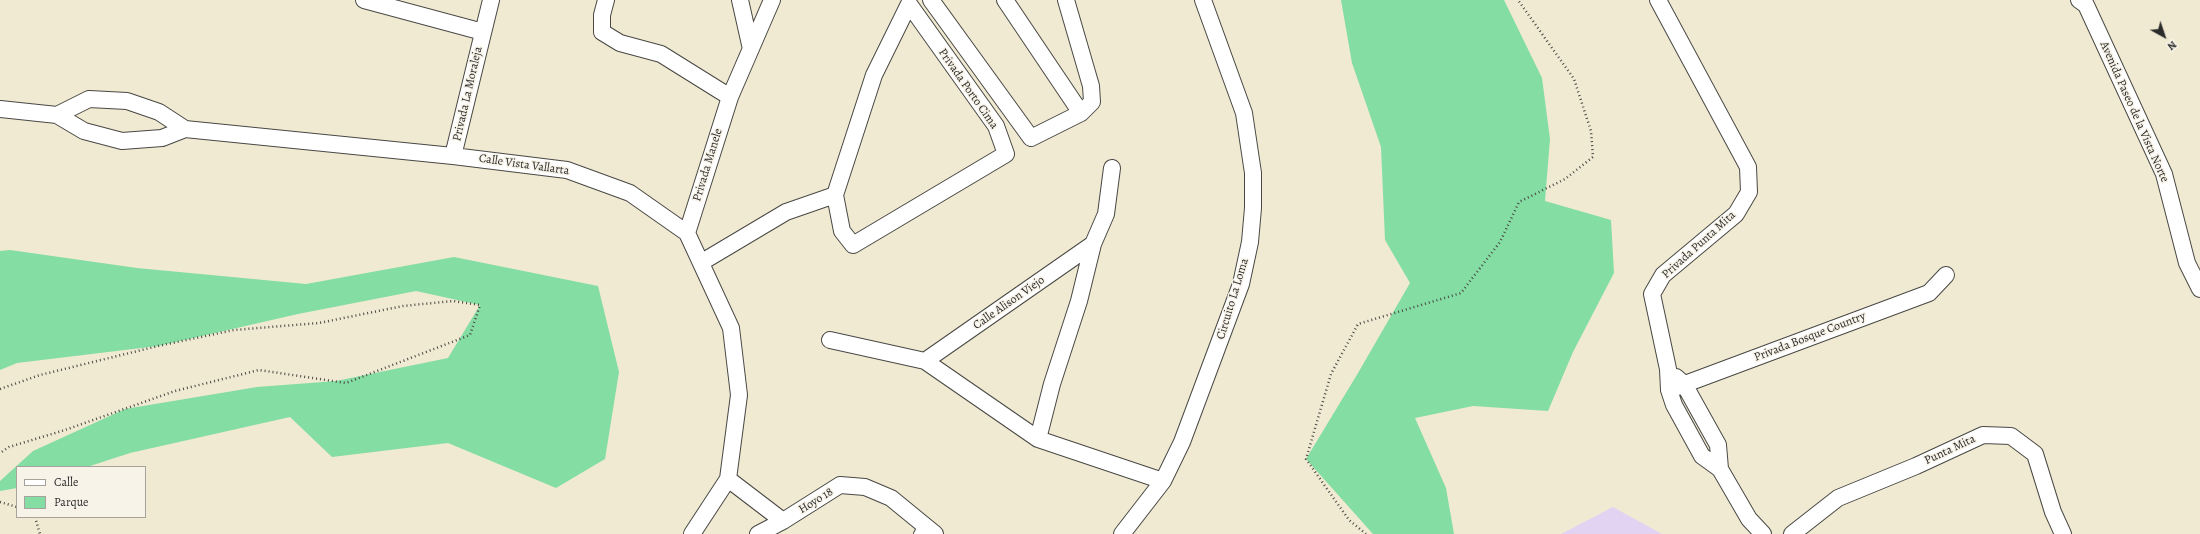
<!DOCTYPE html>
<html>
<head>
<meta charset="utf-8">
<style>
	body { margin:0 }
	#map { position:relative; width:2200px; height:534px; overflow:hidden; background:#f0ead3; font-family:Alegreya,serif }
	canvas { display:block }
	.legend { position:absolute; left:16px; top:466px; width:130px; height:52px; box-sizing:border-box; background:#f7f3e8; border:1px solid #a5a39c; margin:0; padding:5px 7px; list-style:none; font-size:12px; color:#2b2b2b }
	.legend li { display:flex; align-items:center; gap:8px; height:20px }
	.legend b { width:20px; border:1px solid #a5a39c }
	.north { position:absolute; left:2144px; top:16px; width:40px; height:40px; -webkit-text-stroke:3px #f7f3e8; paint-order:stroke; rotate:140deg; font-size:11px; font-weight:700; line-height:16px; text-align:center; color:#2b2b2b }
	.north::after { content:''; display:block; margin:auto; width:14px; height:18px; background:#2b2b2b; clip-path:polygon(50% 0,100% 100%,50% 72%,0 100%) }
</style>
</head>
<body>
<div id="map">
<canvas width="2200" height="534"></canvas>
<ul class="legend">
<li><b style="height:5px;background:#fff"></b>Calle</li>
<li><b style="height:11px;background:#84dda2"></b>Parque</li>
</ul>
<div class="north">N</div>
</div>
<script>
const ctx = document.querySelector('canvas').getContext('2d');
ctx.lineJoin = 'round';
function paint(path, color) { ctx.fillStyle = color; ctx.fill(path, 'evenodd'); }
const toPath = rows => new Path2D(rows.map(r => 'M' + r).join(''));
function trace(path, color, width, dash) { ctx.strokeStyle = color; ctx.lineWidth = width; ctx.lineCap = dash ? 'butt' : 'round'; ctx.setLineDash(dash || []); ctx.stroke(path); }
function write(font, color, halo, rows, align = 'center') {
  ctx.font = font + ' Alegreya,serif'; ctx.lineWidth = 3; ctx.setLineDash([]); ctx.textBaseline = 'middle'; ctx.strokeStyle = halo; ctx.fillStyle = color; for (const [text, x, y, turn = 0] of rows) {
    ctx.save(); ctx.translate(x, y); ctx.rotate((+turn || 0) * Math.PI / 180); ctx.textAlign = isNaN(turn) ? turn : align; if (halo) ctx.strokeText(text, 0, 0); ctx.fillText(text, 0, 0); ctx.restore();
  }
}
paint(toPath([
	[1613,507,1662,534,1561,534]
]), '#e3d3f2');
paint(toPath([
	[1341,0,1504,0,1542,78,1550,139,1545,201,1611,220,1614,273,1573,352,1548,411,1473,406,1415,418,1446,488,1454,534,1373,534,1306,459,1358,373,1410,283,1385,240,1381,147,1352,63],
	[10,250,137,268,306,284,454,257,598,286,619,372,605,459,556,488,448,443,332,457,290,417,130,453,87,467,17,467,17,488,0,491,0,481,33,451,125,409,257,387,336,381,448,358,480,305,416,291,298,314,158,346,17,363,0,370,0,251]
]), '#84dda2');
const lane = toPath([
	[918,534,923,525]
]);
const street = toPath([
	[364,0,483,32],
	[606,0,602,15,602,32,620,43,661,54,730,97],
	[740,0,751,49],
	[931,0,1031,138,1081,113,1092,102,1091,86,1066,0],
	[1005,0,1081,113],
	[1658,0,1748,167,1749,192,1736,214,1663,275,1652,294,1668,369,1669,390,1674,405,1702,456,1720,469,1749,519,1763,534],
	[2079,0,2086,5,2164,174,2187,263,2200,289],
	[909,4,996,126,1006,154,853,245,842,231,835,195,874,75,909,4],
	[0,109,57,115,84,131,122,141,162,138,185,129,453,156,567,170,630,193,687,233,731,328,739,395,728,479,692,534],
	[57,115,89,99,127,101,159,112,185,129],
	[453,156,491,0],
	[687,233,730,97,772,0],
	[702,262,786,212,835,195],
	[830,340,925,361,1038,439,1163,481],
	[925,361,1093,244],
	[1676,377,1684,384,1718,445,1720,469],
	[1669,390,1929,293,1946,275],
	[1038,439,1052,384,1079,301,1093,244,1106,214,1112,168],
	[728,479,783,521],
	[758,534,783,521,840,485,865,487,891,498,935,534],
	[1122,534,1163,481,1182,442,1241,284,1250,242,1253,208,1253,173,1244,113,1203,0],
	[1792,534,1838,498,1916,466,1983,435,2011,436,2035,454,2053,512,2063,534]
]);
trace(lane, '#494844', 10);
trace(street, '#494844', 18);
trace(toPath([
	[0,389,40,375,158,346,234,330,319,323,403,306,453,301,480,305,470,335,346,383,259,370,175,391,65,430,9,447,0,453],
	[0,502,17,507],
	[35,517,40,534],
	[1366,534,1349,520,1306,459,1331,374,1358,324,1461,293,1500,242,1519,202,1565,179,1593,157,1591,131,1574,79,1518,0]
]), '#494844', 2.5, [1, 3]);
trace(lane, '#fff', 8);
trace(street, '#fff', 16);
write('12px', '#2b2b2b', '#f7f3e8', [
	["Privada Porto Cima",968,89,55],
	["Privada La Moraleja",468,94,-77],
	["Avenida Paseo de la Vista Norte",2134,112,66],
	["Calle Vista Vallarta",524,165,8],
	["Privada Manele",708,165,-73],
	["Privada Punta Mita",1699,245,-42],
	["Circuito La Loma",1233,299,-73],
	["Calle Alison Viejo",1009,303,-35],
	["Privada Bosque Country",1810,337,-21],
	["Punta Mita",1950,450,-25],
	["Hoyo 18",816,501,-32]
]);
</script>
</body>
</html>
